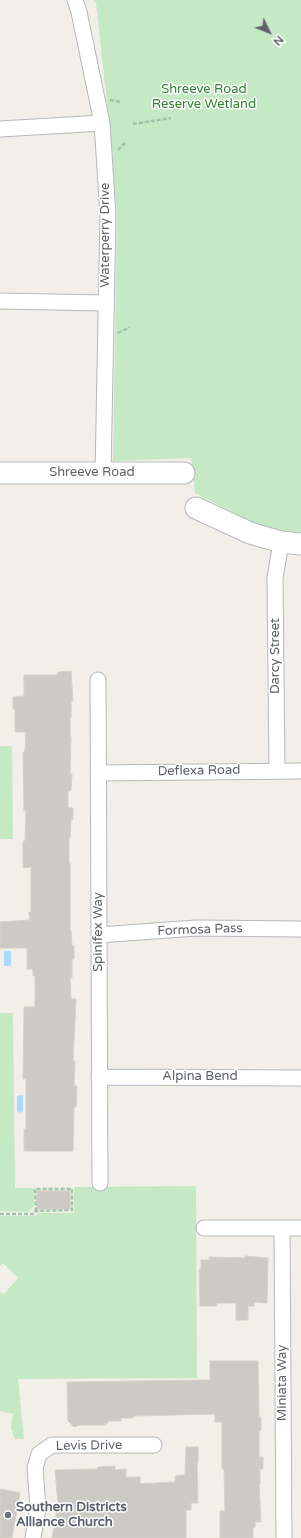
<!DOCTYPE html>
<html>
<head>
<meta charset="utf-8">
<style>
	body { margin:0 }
	#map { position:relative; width:301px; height:1538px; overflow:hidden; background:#f1efe8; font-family:"Varela Round",sans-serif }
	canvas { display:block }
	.north { position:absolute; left:249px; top:12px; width:40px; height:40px; -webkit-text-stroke:3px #fff; paint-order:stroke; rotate:133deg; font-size:11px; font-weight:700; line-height:16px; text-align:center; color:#5f6368 }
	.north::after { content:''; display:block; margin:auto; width:14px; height:18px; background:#5f6368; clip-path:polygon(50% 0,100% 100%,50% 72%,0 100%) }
</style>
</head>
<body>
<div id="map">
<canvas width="301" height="1538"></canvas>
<div class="north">N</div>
</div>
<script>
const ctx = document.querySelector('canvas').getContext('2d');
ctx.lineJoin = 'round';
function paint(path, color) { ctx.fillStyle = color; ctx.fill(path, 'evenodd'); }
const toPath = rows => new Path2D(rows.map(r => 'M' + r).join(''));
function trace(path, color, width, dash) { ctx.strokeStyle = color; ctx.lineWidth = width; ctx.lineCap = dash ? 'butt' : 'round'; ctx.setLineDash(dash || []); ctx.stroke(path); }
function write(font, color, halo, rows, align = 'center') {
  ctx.font = font + ' "Varela Round",sans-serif'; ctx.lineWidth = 3; ctx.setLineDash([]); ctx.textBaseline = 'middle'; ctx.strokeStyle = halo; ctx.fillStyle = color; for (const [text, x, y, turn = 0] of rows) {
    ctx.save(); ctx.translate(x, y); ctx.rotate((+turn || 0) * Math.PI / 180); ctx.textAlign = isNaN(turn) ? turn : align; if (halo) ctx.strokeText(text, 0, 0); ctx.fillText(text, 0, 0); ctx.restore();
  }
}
paint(toPath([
	[93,0,301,0,301,533,288,533,250,521,195,493,191,458,113,461,117,215,109,121,96,3],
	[0,746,12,746,13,839,0,839],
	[0,1013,13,1013,15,1188,34,1188,34,1207,32,1207,29,1212,0,1211],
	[196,1186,197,1378,18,1379,24,1439,15,1439,11,1428,13,1414,0,1411,0,1292,4,1294,18,1278,3,1263,0,1266,0,1216,35,1216,39,1213,74,1213,74,1187]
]), '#c5e8c5');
paint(toPath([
	[4,951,11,951,11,966,4,966],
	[23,1095,23,1111,21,1113,17,1111,17,1096]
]), '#aadaff');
const building = toPath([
	[71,671,73,701,71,701,71,718,70,718,70,737,71,737,70,774,72,774,71,790,68,791,68,808,73,808,73,820,71,820,70,838,69,838,69,863,70,863,70,931,71,931,72,946,74,946,74,959,72,959,72,978,70,978,71,999,76,999,73,1061,75,1061,74,1086,77,1086,76,1107,74,1107,73,1151,24,1151,24,1129,26,1129,26,1079,23,1079,24,1007,35,1007,35,976,33,976,33,969,27,969,27,948,0,948,0,922,30,920,29,912,31,912,31,867,23,868,23,841,25,841,26,811,24,811,23,753,25,750,26,732,15,732,15,709,13,709,13,697,24,696,24,675,57,675,58,672,71,671],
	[37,1191,70,1191,70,1209,37,1209,37,1191],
	[245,1256,268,1258,267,1303,254,1302,254,1306,248,1306,248,1320,236,1320,236,1303,217,1303,216,1306,200,1306,199,1269,201,1269,201,1260,209,1260,209,1257,245,1258,245,1256],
	[210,1361,258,1361,259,1417,261,1417,261,1430,259,1430,259,1457,263,1457,263,1469,260,1469,260,1484,259,1484,261,1522,255,1522,255,1527,253,1527,253,1538,220,1538,220,1511,225,1511,224,1469,222,1469,222,1422,215,1422,215,1414,134,1416,133,1418,121,1418,121,1421,108,1421,108,1423,103,1425,80,1425,74,1427,68,1421,67,1382,210,1380,210,1361],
	[186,1447,198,1447,198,1463,197,1463,198,1503,191,1503,191,1510,186,1510,186,1538,52,1538,58,1503,55,1470,98,1469,98,1467,115,1466,115,1470,126,1469,126,1477,140,1477,140,1484,175,1482,175,1476,185,1475,186,1447],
	[0,1489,20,1493,12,1538,0,1538,0,1489]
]);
paint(building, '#cccac5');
trace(building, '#d6d1c6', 1);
const street = toPath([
	[75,0,79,12,102,123,108,215,103,474],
	[0,129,102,123],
	[0,301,106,303],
	[98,680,100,1183],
	[277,771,275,578,281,542],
	[98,773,301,771],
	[99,935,196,928,301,929],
	[99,1077,301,1078],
	[204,1228,301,1228],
	[282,1228,284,1538],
	[33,1538,38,1508,35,1468,39,1454,52,1445,154,1445]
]);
const secondary = toPath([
	[0,473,184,473],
	[196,508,250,533,281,542,301,544]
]);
trace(street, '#b5b8bc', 17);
trace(secondary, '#b6babf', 23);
trace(toPath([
	[110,100,117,101,121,103],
	[133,124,171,118],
	[118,150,126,142],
	[118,333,130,327],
	[0,1214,34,1214,36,1211,72,1210,72,1189,35,1189,36,1211]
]), '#9cc7a9', 2.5, [4, 2]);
trace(street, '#fff', 15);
trace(secondary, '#fff', 21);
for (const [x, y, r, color] of [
	[8,1515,4,"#6b7280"]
]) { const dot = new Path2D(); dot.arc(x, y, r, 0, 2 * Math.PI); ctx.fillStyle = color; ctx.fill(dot); trace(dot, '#fff', 1.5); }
write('13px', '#348238', '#fff', [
	["Shreeve Road",204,90],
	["Reserve Wetland",204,105]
]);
write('13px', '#5f6368', '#fff', [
	["Waterperry Drive",106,235,-90],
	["Shreeve Road",92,473],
	["Darcy Street",276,656,-90],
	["Deflexa Road",199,771,-1],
	["Formosa Pass",200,930,-2],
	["Spinifex Way",99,932,-90],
	["Alpina Bend",200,1077],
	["Miniata Way",283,1383,-90],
	["Levis Drive",89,1446,-1]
]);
write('bold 13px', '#5b616d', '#fff', [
	["Southern Districts",16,1508],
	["Alliance Church",16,1523]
], 'left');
</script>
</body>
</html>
